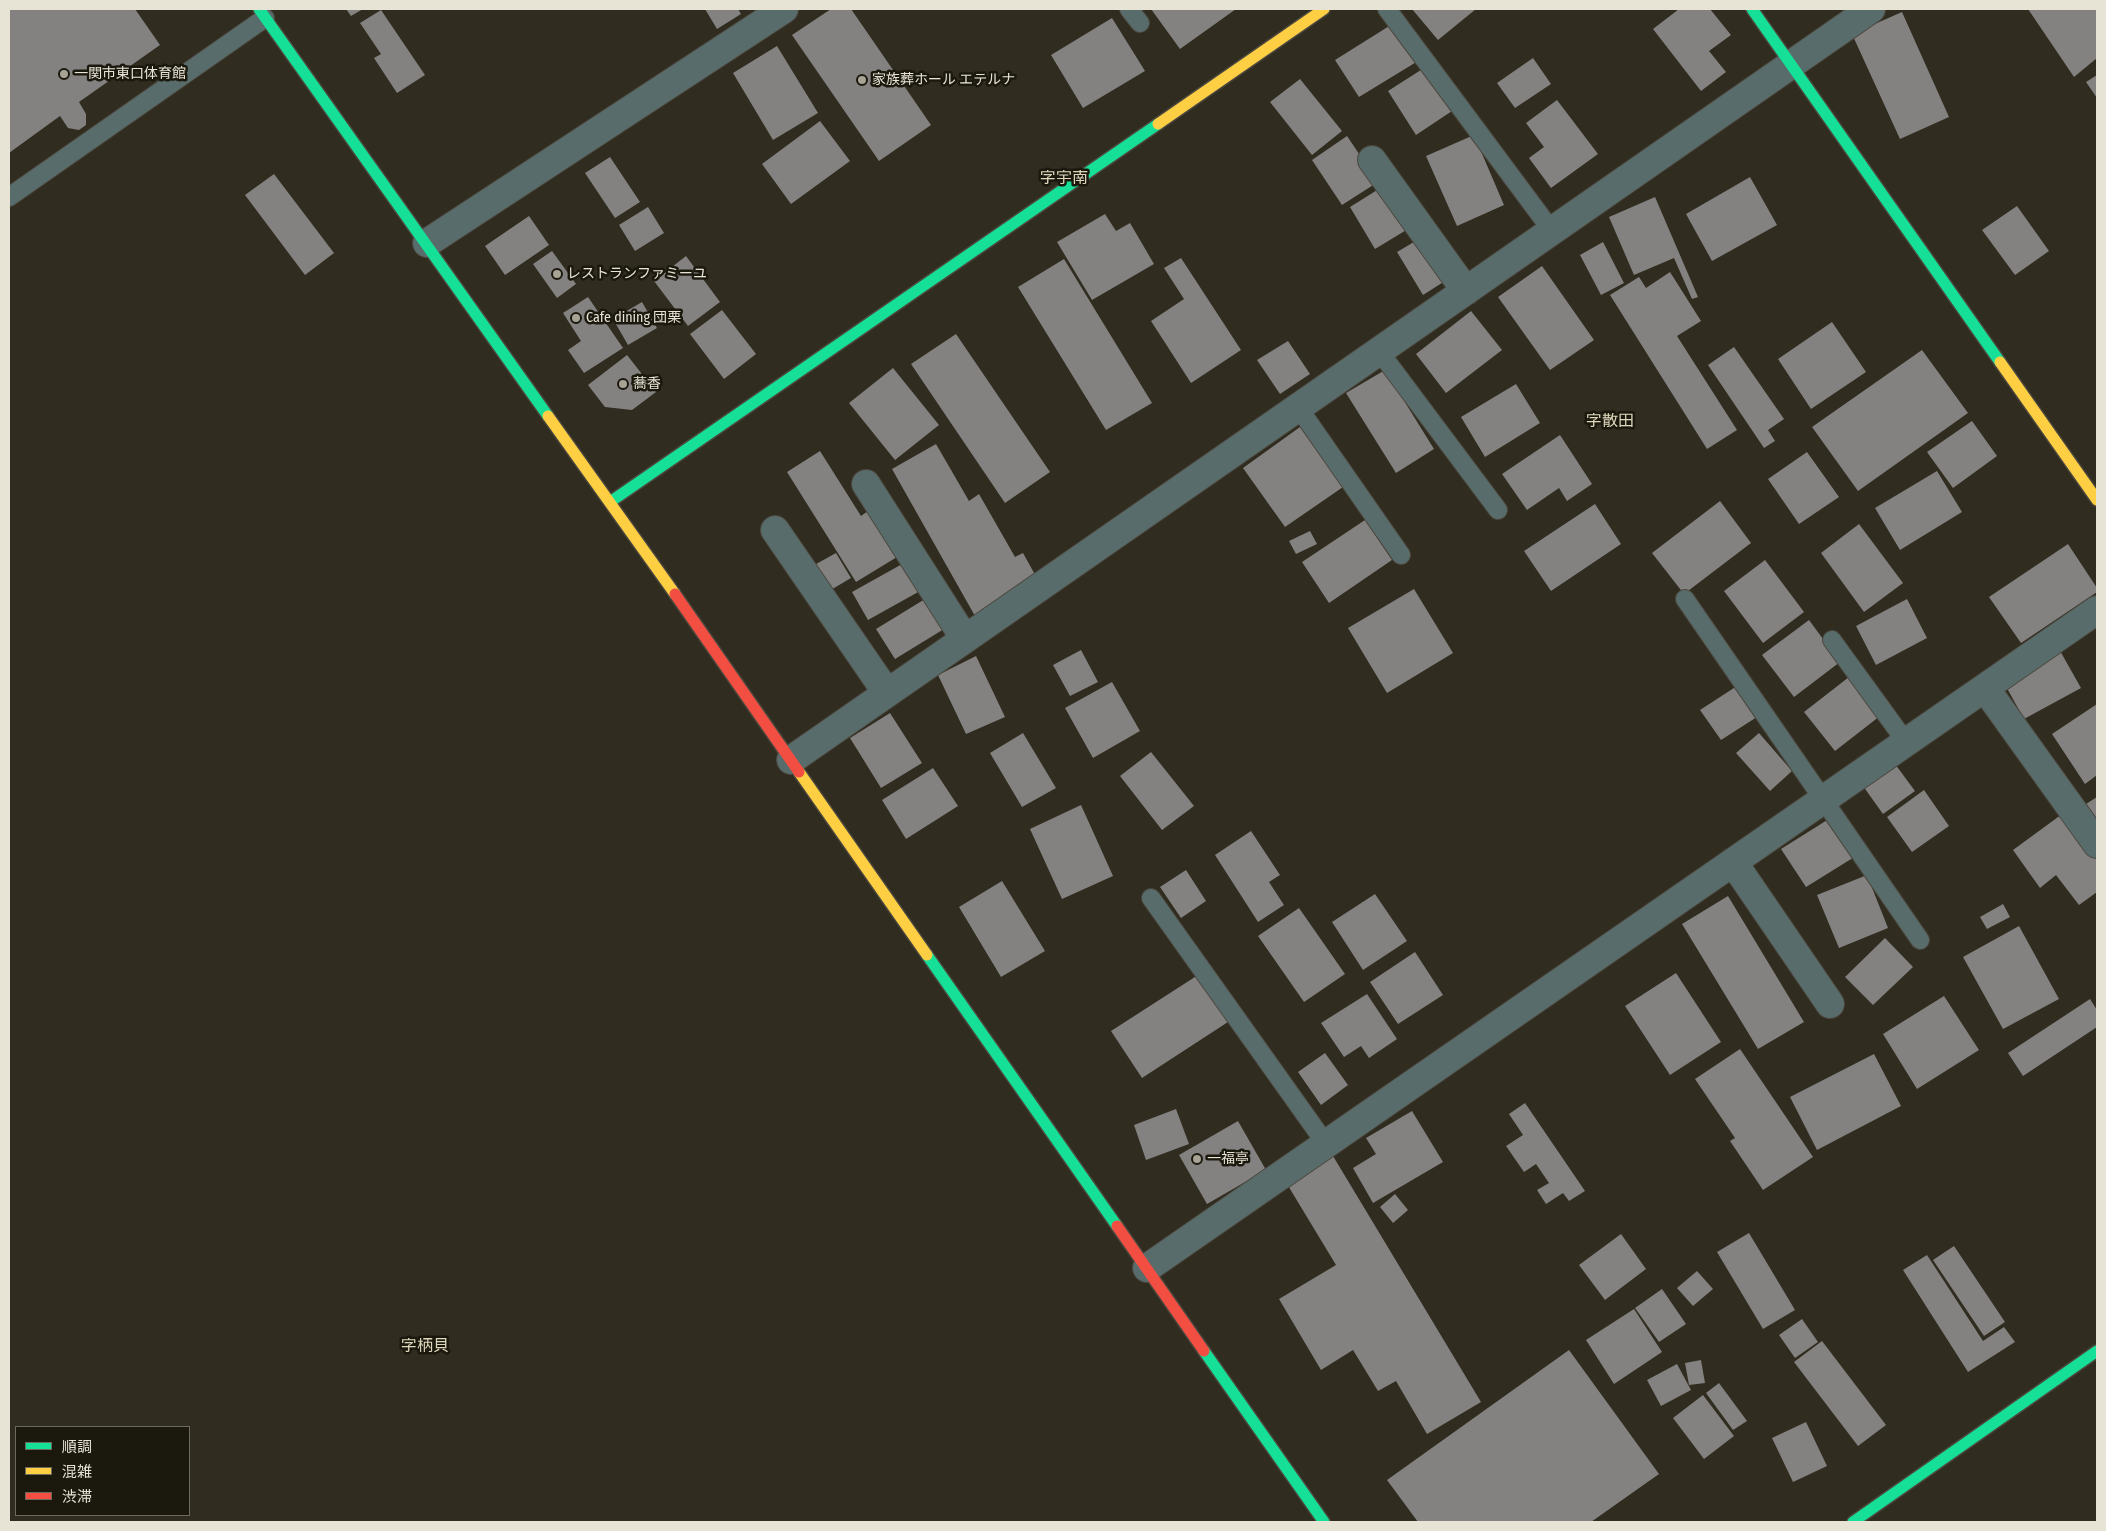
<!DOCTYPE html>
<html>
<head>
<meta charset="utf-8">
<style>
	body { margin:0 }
	#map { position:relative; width:2106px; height:1531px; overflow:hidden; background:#302c1f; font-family:"Fira Sans Condensed","Noto Sans JP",sans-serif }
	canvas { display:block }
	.frame { position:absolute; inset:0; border:10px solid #e7e3d5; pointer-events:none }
	.legend { position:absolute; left:15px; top:1426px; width:175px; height:90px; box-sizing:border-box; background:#1b180e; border:1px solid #6d695e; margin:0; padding:6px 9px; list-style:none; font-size:15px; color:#e7e3d5 }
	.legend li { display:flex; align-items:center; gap:10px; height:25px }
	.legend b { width:25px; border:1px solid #6d695e }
</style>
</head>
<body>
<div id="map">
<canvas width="2106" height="1531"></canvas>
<div class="frame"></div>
<ul class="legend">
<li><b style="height:6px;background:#16e098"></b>順調</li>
<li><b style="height:6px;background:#ffcf43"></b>混雑</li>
<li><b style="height:6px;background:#f24e42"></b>渋滞</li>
</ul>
</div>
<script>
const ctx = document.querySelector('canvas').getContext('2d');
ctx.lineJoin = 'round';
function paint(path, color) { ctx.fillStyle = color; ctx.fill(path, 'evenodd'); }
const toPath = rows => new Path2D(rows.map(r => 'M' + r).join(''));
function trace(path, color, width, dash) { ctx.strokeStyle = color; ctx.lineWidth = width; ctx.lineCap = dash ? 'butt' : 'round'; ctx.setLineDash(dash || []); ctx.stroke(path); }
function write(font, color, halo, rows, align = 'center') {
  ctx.font = font + ' "Fira Sans Condensed","Noto Sans JP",sans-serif'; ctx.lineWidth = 5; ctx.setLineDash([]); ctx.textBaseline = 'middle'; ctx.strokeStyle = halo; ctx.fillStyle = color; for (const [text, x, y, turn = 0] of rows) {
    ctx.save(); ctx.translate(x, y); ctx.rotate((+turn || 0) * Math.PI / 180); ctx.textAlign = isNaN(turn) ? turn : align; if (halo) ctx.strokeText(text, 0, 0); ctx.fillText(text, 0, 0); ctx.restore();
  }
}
paint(toPath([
	[9,9,135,9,160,45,79,102,86,114,86,125,79,130,68,128,60,116,9,153],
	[346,9,363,9,351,16],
	[705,9,738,9,741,14,717,29],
	[831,9,851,9,931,125,879,161,792,35],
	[1151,9,1236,9,1180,49],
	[1412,9,1476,9,1438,40],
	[1679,9,1710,9,1731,35,1709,51,1726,72,1701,91,1653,29],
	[2028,9,2097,9,2097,58,2074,77],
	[381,10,425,75,397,93,374,58,381,54,360,23],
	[1902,12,1949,117,1900,139,1852,34],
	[1112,18,1145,71,1083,108,1051,55],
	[1394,23,1418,61,1359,97,1335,60],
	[777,46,818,113,773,140,733,73],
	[1533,58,1551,84,1515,108,1497,83],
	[1424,68,1452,111,1416,135,1388,91],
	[2097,75,2097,98,2086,82],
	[1300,79,1342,131,1312,155,1270,102],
	[1557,100,1598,154,1551,188,1529,158,1544,147,1526,123],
	[820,121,850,161,791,204,762,164],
	[1474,135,1504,205,1457,226,1426,156],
	[1347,136,1378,182,1342,205,1312,160],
	[610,157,640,202,615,218,585,173],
	[274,174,334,253,305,275,245,195],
	[1750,177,1777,225,1712,261,1686,214],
	[1382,187,1408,229,1375,249,1350,207],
	[1655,197,1698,297,1692,299,1674,258,1634,275,1609,217],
	[2017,206,2049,251,2015,275,1982,230],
	[648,207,664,233,635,251,619,225],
	[1105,214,1116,231,1130,223,1154,264,1092,300,1057,242],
	[529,216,549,245,505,275,485,246],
	[1419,239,1445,281,1423,295,1397,252],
	[1603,242,1624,283,1601,295,1580,255],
	[552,251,576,284,557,298,533,264],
	[686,256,720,302,688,326,654,281],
	[1181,258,1241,350,1191,383,1151,321,1184,299,1164,268],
	[1064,259,1152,403,1106,430,1018,287],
	[1542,266,1594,340,1550,370,1498,297],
	[1670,272,1701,321,1677,336,1737,430,1707,449,1610,295,1639,277,1646,288],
	[588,297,623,348,584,373,568,350,581,341,563,313],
	[642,302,657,328,628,345,613,319],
	[722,310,756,354,724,379,690,334],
	[1471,311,1502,350,1446,393,1416,354],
	[1832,322,1866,372,1811,409,1778,359],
	[956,334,1050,472,1005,503,911,364],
	[1288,341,1310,374,1280,394,1257,360],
	[1734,347,1784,419,1768,430,1775,441,1764,448,1708,365],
	[1922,350,1968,413,1858,491,1812,427],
	[627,355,656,392,632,410,605,407,588,385],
	[893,368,939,425,895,460,849,403],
	[1385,370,1434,449,1396,473,1346,393],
	[1516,384,1540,423,1485,457,1461,417],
	[1972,421,1997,456,1953,488,1927,452],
	[1300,427,1343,487,1285,527,1243,468],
	[1560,435,1592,484,1567,501,1559,488,1527,510,1502,474],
	[936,444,969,501,979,494,1015,557,1023,553,1038,580,975,616,892,469],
	[820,451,861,516,868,511,897,557,856,582,787,472],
	[1807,452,1839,497,1799,524,1768,479],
	[1937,471,1962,512,1900,550,1875,508],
	[1720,501,1751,543,1684,594,1652,553],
	[1595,504,1621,544,1551,591,1524,551],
	[1365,520,1392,560,1329,603,1302,562],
	[1859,524,1903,583,1864,612,1821,553],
	[1310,531,1317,544,1296,554,1289,541],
	[2068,544,2097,588,2097,592,2021,643,1989,597],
	[836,553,851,578,824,594,809,568],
	[1765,560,1804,612,1763,643,1724,591],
	[904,563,920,591,868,620,852,592],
	[1414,589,1453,653,1387,693,1348,628],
	[925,599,944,629,895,659,876,629],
	[1907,599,1927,638,1876,665,1856,626],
	[1809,620,1840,662,1794,697,1762,655],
	[2059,649,2081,688,2024,719,2003,681],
	[1081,650,1098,682,1070,696,1053,665],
	[976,656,1005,717,966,734,938,675],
	[1849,677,1880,716,1835,751,1804,712],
	[1112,682,1140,731,1093,758,1065,708],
	[1737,686,1757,717,1721,740,1700,710],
	[2097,704,2097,775,2085,784,2052,734],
	[890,713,922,763,881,788,850,738],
	[1023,733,1056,788,1022,807,990,753],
	[1759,733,1792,771,1770,791,1736,753],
	[1151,752,1194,806,1162,830,1120,776],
	[1895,764,1915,791,1883,814,1863,786],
	[933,768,958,806,906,839,882,800],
	[1924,790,1949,826,1912,852,1887,817],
	[2097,797,2097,820,2086,804],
	[1081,805,1113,876,1062,899,1030,829],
	[2069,809,2097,847,2097,892,2079,905,2056,875,2040,888,2013,850],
	[1832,817,1856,856,1806,887,1781,849],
	[1251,831,1280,875,1269,882,1284,905,1258,922,1215,855],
	[1186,870,1206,901,1181,918,1160,887],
	[1867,875,1888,928,1839,948,1817,895],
	[1002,881,1045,951,1001,977,959,907],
	[1375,894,1407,941,1363,970,1332,922],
	[1728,896,1804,1022,1758,1049,1682,924],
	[2003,904,2010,917,1987,929,1980,917],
	[1299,908,1345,974,1304,1002,1258,936],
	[2019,926,2059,999,2003,1029,1963,957],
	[1885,938,1913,967,1873,1005,1845,977],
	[1415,952,1443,995,1398,1024,1370,982],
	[1676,973,1721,1042,1670,1075,1625,1006],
	[1198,975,1228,1022,1142,1078,1111,1031],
	[1367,994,1397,1039,1369,1058,1361,1046,1344,1057,1321,1023],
	[1944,996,1979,1050,1917,1089,1883,1034],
	[2090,999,2097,1010,2097,1027,2023,1076,2008,1053],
	[1740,1049,1813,1157,1763,1190,1730,1141,1735,1138,1695,1079],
	[1325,1053,1348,1085,1321,1105,1298,1072],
	[1874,1054,1901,1106,1817,1150,1790,1097],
	[1525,1103,1585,1191,1569,1201,1563,1193,1546,1204,1537,1190,1549,1183,1536,1164,1524,1172,1506,1146,1523,1135,1509,1114],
	[1176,1109,1189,1144,1146,1160,1134,1125],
	[1412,1111,1443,1162,1373,1203,1353,1168,1376,1154,1366,1138],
	[1238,1121,1266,1170,1207,1204,1179,1155],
	[1333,1156,1481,1402,1427,1434,1396,1381,1378,1391,1353,1350,1321,1370,1279,1299,1336,1265,1287,1184],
	[1395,1194,1408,1210,1393,1223,1380,1207],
	[1749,1233,1795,1310,1763,1329,1717,1252],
	[1621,1234,1646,1269,1605,1300,1579,1265],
	[1954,1246,2005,1322,1984,1336,1933,1260],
	[1927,1255,1983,1341,2004,1327,2015,1342,1968,1372,1903,1270],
	[1697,1271,1713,1289,1693,1306,1677,1288],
	[1662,1289,1686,1324,1659,1342,1635,1308],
	[1634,1309,1662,1352,1614,1384,1586,1340],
	[1802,1319,1818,1342,1795,1358,1779,1335],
	[1822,1341,1886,1425,1858,1446,1794,1362],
	[1569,1350,1659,1474,1591,1522,1418,1522,1387,1480],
	[1701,1360,1705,1383,1689,1385,1685,1363],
	[1677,1364,1691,1390,1661,1406,1647,1380],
	[1719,1383,1747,1421,1733,1430,1706,1393],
	[1703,1395,1734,1436,1704,1459,1673,1418],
	[1806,1422,1827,1466,1793,1482,1772,1438]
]), '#848281');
const lane = toPath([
	[1129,9,1140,23],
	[1387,9,1552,231],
	[9,197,265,18],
	[1379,351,1498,510],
	[1298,407,1401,555],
	[1685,599,1920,940],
	[1832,640,1906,742],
	[1151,898,1326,1144]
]);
const street = toPath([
	[1372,160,1466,291],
	[427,243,784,9],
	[866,484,965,639],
	[775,530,887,693],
	[1985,688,2097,844],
	[791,760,1871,9],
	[1733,862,1830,1004],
	[1147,1268,2097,610]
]);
const fast = toPath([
	[259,9,548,416],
	[1752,9,2000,362],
	[610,502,1158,124],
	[927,955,1117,1226],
	[1204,1351,1324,1522],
	[1853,1522,2097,1351]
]);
const slow = toPath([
	[1158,124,1324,9],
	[2000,362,2097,500],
	[548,416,675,594],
	[799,772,927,955]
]);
const jam = toPath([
	[675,594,799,772],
	[1117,1226,1204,1351]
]);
trace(lane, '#4c483e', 20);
trace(street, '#4c483e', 30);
trace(fast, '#4c483e', 14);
trace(slow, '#4c483e', 14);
trace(jam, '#4c483e', 14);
trace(lane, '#596c6c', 18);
trace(street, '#596c6c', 28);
trace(fast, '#16e098', 11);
trace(slow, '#ffcf43', 11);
trace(jam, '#f24e42', 11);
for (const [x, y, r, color] of [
	[64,74,5,"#a7a395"],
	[862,80,5,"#a7a395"],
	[557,274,5,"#a7a395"],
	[576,318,5,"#a7a395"],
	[623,384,5,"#a7a395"],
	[1197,1159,5,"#a7a395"]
]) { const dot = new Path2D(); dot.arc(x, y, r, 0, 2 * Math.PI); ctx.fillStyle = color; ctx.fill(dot); trace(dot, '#1b180e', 2); }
write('14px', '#e7e3d5', '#1b180e', [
	["一関市東口体育館",74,74],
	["家族葬ホール エテルナ",872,80],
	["レストランファミーユ",567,274],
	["Cafe dining 団栗",586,318],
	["蕎香",633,384],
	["一福亭",1207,1159]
], 'left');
write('16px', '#ded7bc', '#1b180e', [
	["字宇南",1064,179],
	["字散田",1610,422],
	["字柄貝",425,1347]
]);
</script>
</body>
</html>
